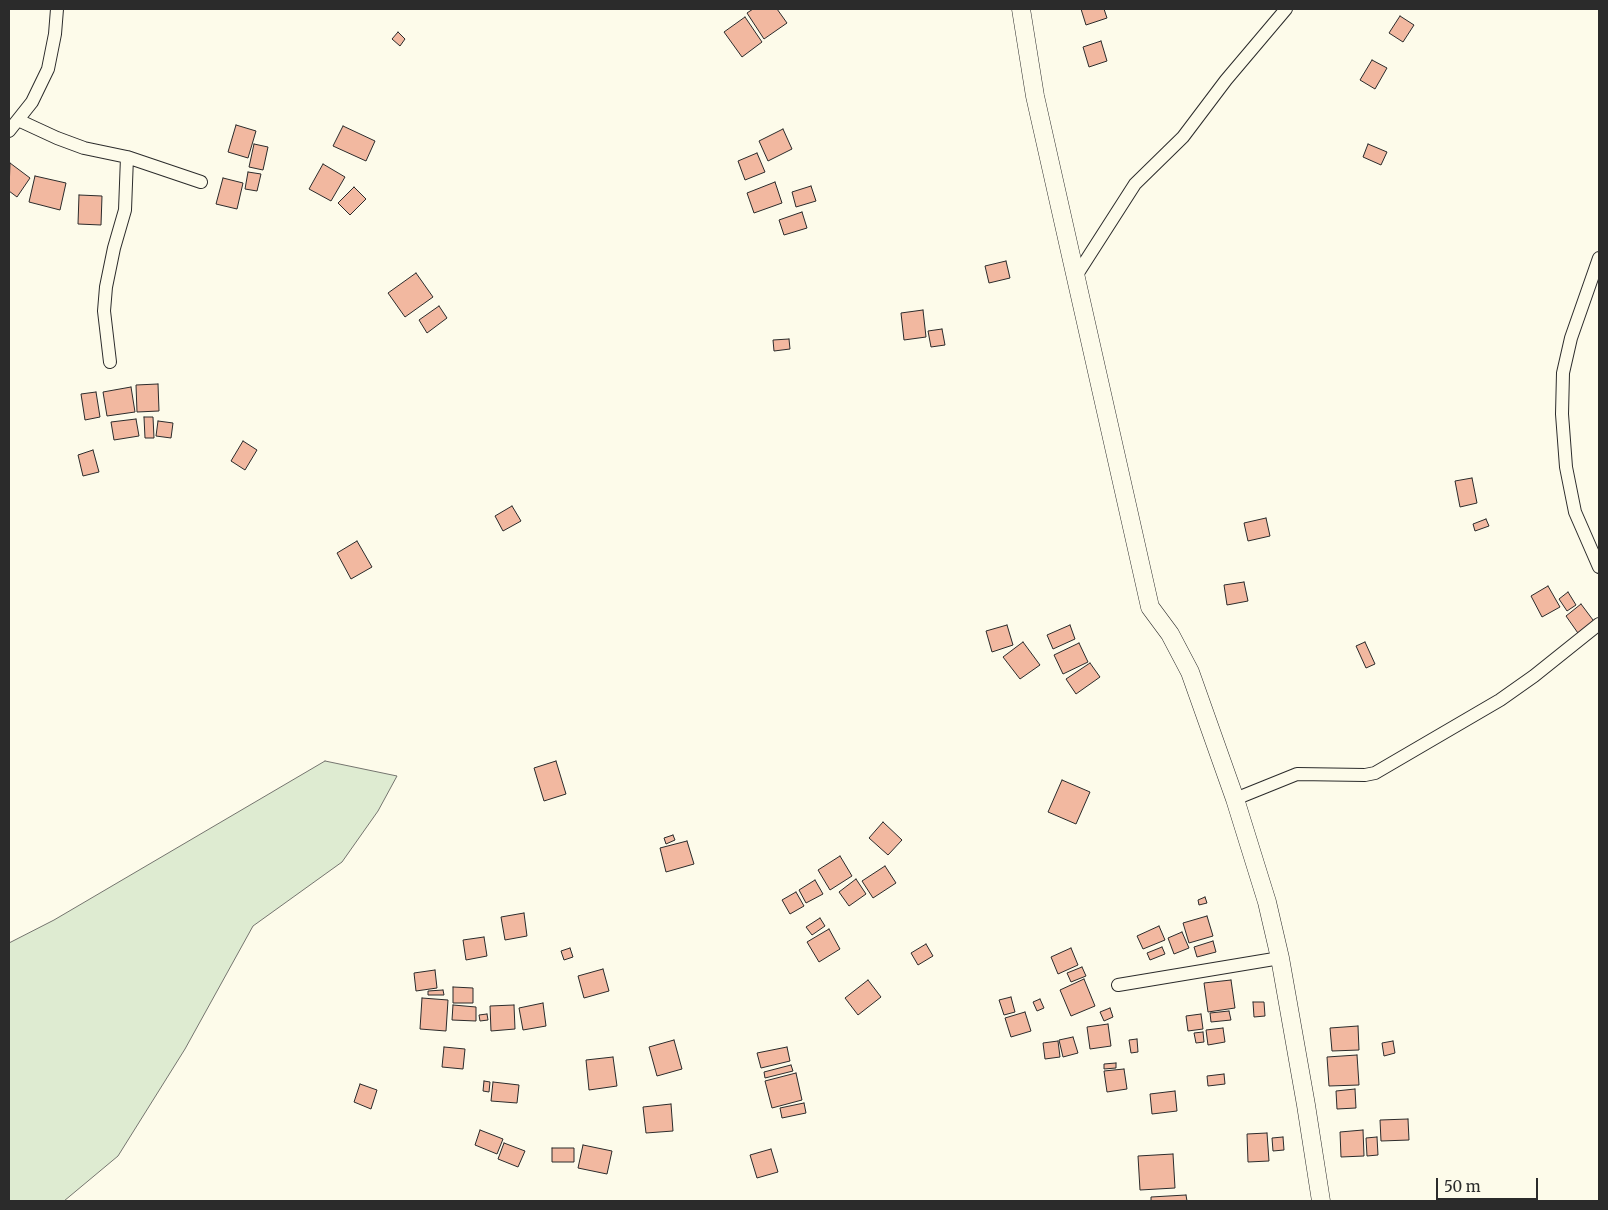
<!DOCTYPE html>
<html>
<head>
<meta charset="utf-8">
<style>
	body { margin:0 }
	#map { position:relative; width:1608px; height:1210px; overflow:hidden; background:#fdfbea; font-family:Merriweather,serif }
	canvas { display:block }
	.frame { position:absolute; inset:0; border:10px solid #2b2b2b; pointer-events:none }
	.scale { position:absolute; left:1436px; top:1178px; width:102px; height:22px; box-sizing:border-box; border:2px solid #2b2b2b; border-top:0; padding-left:6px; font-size:15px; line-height:18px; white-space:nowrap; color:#2b2b2b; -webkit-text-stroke:4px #fdfbea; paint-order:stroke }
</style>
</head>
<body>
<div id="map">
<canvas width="1608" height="1210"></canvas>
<div class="frame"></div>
<div class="scale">50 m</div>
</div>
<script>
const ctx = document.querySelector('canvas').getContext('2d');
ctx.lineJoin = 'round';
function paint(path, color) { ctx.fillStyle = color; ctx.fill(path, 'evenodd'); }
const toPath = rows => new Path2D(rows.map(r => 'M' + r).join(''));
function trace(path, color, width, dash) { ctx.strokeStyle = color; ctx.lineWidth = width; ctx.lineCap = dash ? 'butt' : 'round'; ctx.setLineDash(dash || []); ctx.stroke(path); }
const green = toPath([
	[325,761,397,776,378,811,342,862,253,926,185,1049,118,1156,64,1201,9,1201,9,943,54,920,325,761]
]);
paint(green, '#deebd1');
trace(green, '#74746e', 1);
const building = toPath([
	[753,9,777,9,787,23,764,39,747,13,753,9],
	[1081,9,1104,9,1107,18,1086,25,1081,9],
	[1400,16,1414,25,1403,42,1389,33,1400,16],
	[745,17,762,42,742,57,724,32,745,17],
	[398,32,405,39,400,46,392,39,398,32],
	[1101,41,1107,61,1089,67,1083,47,1101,41],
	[1372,60,1387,68,1375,89,1360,80,1372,60],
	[236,125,256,131,248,158,228,152,236,125],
	[343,126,375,141,366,161,333,146,343,126],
	[783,129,792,149,768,161,759,141,783,129],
	[254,144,268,147,263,170,249,167,254,144],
	[1368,144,1387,152,1381,165,1363,157,1368,144],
	[757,153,765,172,745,180,738,161,757,153],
	[10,163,30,178,17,197,9,191,10,163],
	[323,164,345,177,331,201,309,189,323,164],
	[248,172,261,174,257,191,245,189,248,172],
	[35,176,66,183,60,210,29,202,35,176],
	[223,178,243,183,237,209,216,204,223,178],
	[775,182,782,203,754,213,747,193,775,182],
	[811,186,816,201,796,207,792,192,811,186],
	[354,187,366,199,350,215,338,203,354,187],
	[79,195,102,196,101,225,78,224,79,195],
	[802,212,807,228,784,235,779,220,802,212],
	[1006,261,1010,278,989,283,985,266,1006,261],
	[416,273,433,297,405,317,388,293,416,273],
	[439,306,447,318,427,333,419,320,439,306],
	[923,310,926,337,904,340,901,313,923,310],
	[942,329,945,345,931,347,928,331,942,329],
	[789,339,790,349,774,351,773,340,789,339],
	[158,384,159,411,137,412,136,385,158,384],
	[131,387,135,412,107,416,103,392,131,387],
	[96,392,100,417,85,420,81,394,96,392],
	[144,417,153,417,154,438,145,438,144,417],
	[136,419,139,436,114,440,111,422,136,419],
	[158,421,173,423,171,438,156,436,158,421],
	[243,441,257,450,245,470,231,461,243,441],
	[93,450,99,472,83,476,78,455,93,450],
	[1472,478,1477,503,1460,507,1455,481,1472,478],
	[512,506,521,521,503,531,495,516,512,506],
	[1266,518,1270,536,1248,541,1244,523,1266,518],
	[1486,519,1489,526,1475,531,1473,524,1486,519],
	[357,541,372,567,351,579,337,553,357,541],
	[1244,582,1248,601,1227,605,1224,585,1244,582],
	[1548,586,1560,607,1542,617,1531,596,1548,586],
	[1568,592,1576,605,1567,611,1559,599,1568,592],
	[1581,604,1596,624,1580,636,1566,616,1581,604],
	[1007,625,1013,645,992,652,986,631,1007,625],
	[1070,625,1075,639,1053,649,1047,635,1070,625],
	[1023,642,1040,665,1020,679,1003,657,1023,642],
	[1365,642,1375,664,1366,668,1356,646,1365,642],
	[1079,643,1088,662,1063,674,1054,655,1079,643],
	[1090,663,1100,677,1076,694,1066,679,1090,663],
	[556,761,566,794,544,801,534,768,556,761],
	[1062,780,1090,792,1076,824,1048,812,1062,780],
	[883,822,902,840,888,855,869,838,883,822],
	[673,835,675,840,666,844,664,838,673,835],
	[687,841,694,864,666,872,660,848,687,841],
	[840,856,852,876,830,890,818,870,840,856],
	[885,866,896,883,873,898,862,881,885,866],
	[856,879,866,894,849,906,839,892,856,879],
	[815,880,823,894,806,903,799,890,815,880],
	[796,892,804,906,790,914,782,900,796,892],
	[1205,897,1207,903,1199,905,1198,900,1205,897],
	[524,913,527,936,505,940,501,917,524,913],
	[1207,916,1213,936,1189,943,1183,923,1207,916],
	[820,918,825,926,812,935,806,927,820,918],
	[1159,926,1165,940,1143,949,1137,936,1159,926],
	[829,929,840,949,819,962,807,942,829,929],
	[1182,932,1189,948,1174,954,1168,938,1182,932],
	[484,937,487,956,466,960,463,940,484,937],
	[1213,941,1216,952,1197,957,1194,947,1213,941],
	[926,944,933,956,918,965,911,953,926,944],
	[1162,947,1165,954,1150,960,1147,953,1162,947],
	[570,948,573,957,564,960,561,951,570,948],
	[1071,948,1078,965,1058,974,1051,957,1071,948],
	[1082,967,1086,976,1071,982,1067,973,1082,967],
	[603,969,609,991,584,998,578,976,603,969],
	[435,970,437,988,416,991,414,973,435,970],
	[1084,979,1095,1006,1071,1016,1060,990,1084,979],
	[868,980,881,997,858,1015,845,998,868,980],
	[1231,980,1235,1008,1208,1012,1204,983,1231,980],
	[453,987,473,988,473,1003,453,1003,453,987],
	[443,990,444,995,428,995,428,991,443,990],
	[1011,997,1015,1012,1004,1015,999,1000,1011,997],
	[422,998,448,1000,446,1031,420,1029,422,998],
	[1040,999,1044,1008,1037,1011,1033,1002,1040,999],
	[1253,1002,1264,1002,1265,1016,1254,1017,1253,1002],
	[543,1003,546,1026,523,1030,519,1008,543,1003],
	[453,1005,476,1007,476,1021,452,1020,453,1005],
	[514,1005,515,1029,491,1031,490,1006,514,1005],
	[1110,1008,1113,1017,1104,1021,1100,1012,1110,1008],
	[1229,1011,1231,1020,1211,1022,1210,1013,1229,1011],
	[1025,1012,1031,1031,1011,1037,1005,1018,1025,1012],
	[487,1014,488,1020,480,1021,479,1015,487,1014],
	[1201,1014,1203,1029,1188,1031,1186,1016,1201,1014],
	[1108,1024,1111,1046,1090,1049,1087,1027,1108,1024],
	[1358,1026,1359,1050,1332,1051,1330,1028,1358,1026],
	[1223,1028,1225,1042,1208,1045,1206,1030,1223,1028],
	[1203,1032,1204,1042,1196,1043,1194,1033,1203,1032],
	[1073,1037,1078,1053,1063,1057,1059,1040,1073,1037],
	[1137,1039,1138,1052,1131,1053,1129,1040,1137,1039],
	[674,1040,682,1069,657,1076,649,1047,674,1040],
	[1058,1041,1060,1057,1045,1059,1043,1043,1058,1041],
	[1393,1041,1395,1053,1384,1056,1382,1043,1393,1041],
	[444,1047,465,1049,463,1069,442,1067,444,1047],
	[787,1047,790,1061,761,1068,757,1053,787,1047],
	[1357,1055,1359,1085,1329,1086,1327,1057,1357,1055],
	[613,1057,617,1086,589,1090,586,1060,613,1057],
	[1116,1063,1116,1068,1104,1069,1104,1064,1116,1063],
	[791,1065,793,1071,765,1078,764,1072,791,1065],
	[1124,1069,1127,1089,1107,1092,1104,1071,1124,1069],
	[796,1073,802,1100,772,1108,765,1081,796,1073],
	[1224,1074,1225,1084,1208,1086,1207,1076,1224,1074],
	[484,1081,490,1082,489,1092,483,1091,484,1081],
	[493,1082,519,1085,517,1103,491,1101,493,1082],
	[360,1084,377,1090,371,1109,354,1102,360,1084],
	[1355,1089,1356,1108,1337,1109,1336,1091,1355,1089],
	[1175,1091,1177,1111,1152,1114,1150,1094,1175,1091],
	[804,1103,806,1113,782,1118,780,1108,804,1103],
	[671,1104,673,1131,646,1133,643,1107,671,1104],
	[1408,1119,1409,1140,1381,1141,1380,1120,1408,1119],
	[480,1130,503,1139,497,1154,475,1145,480,1130],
	[1363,1130,1364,1156,1341,1157,1340,1132,1363,1130],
	[1267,1133,1269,1161,1248,1162,1247,1134,1267,1133],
	[1283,1137,1284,1150,1273,1151,1272,1138,1283,1137],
	[1377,1137,1378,1155,1367,1156,1366,1138,1377,1137],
	[504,1143,525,1151,518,1167,498,1159,504,1143],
	[583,1145,612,1151,607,1174,578,1168,583,1145],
	[552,1148,574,1148,574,1162,552,1162,552,1148],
	[771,1149,778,1172,757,1178,750,1155,771,1149],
	[1173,1154,1175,1188,1140,1190,1138,1156,1173,1154],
	[1186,1195,1187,1201,1151,1201,1151,1197,1186,1195]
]);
paint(building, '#f2b8a0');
trace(building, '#2b2b2b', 1);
const street = toPath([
	[18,120,57,138,84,148,127,157,201,182],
	[9,131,32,102,48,69,55,34,57,9],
	[1599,258,1571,338,1563,373,1562,414,1566,467,1575,512,1599,567],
	[1076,276,1135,184,1183,137,1226,80,1286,9],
	[110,362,104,311,106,287,114,248,125,210,127,157],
	[1235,799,1297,774,1365,775,1375,773,1500,700,1534,676,1599,624],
	[1118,985,1280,958]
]);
const secondary = toPath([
	[1021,9,1035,96,1150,607,1170,634,1190,672,1235,799,1267,902,1280,958,1306,1105,1321,1201]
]);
trace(street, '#2b2b2b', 14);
trace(secondary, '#2b2b2b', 19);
trace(street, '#fdfbea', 12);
trace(secondary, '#fdfbea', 18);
</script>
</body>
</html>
